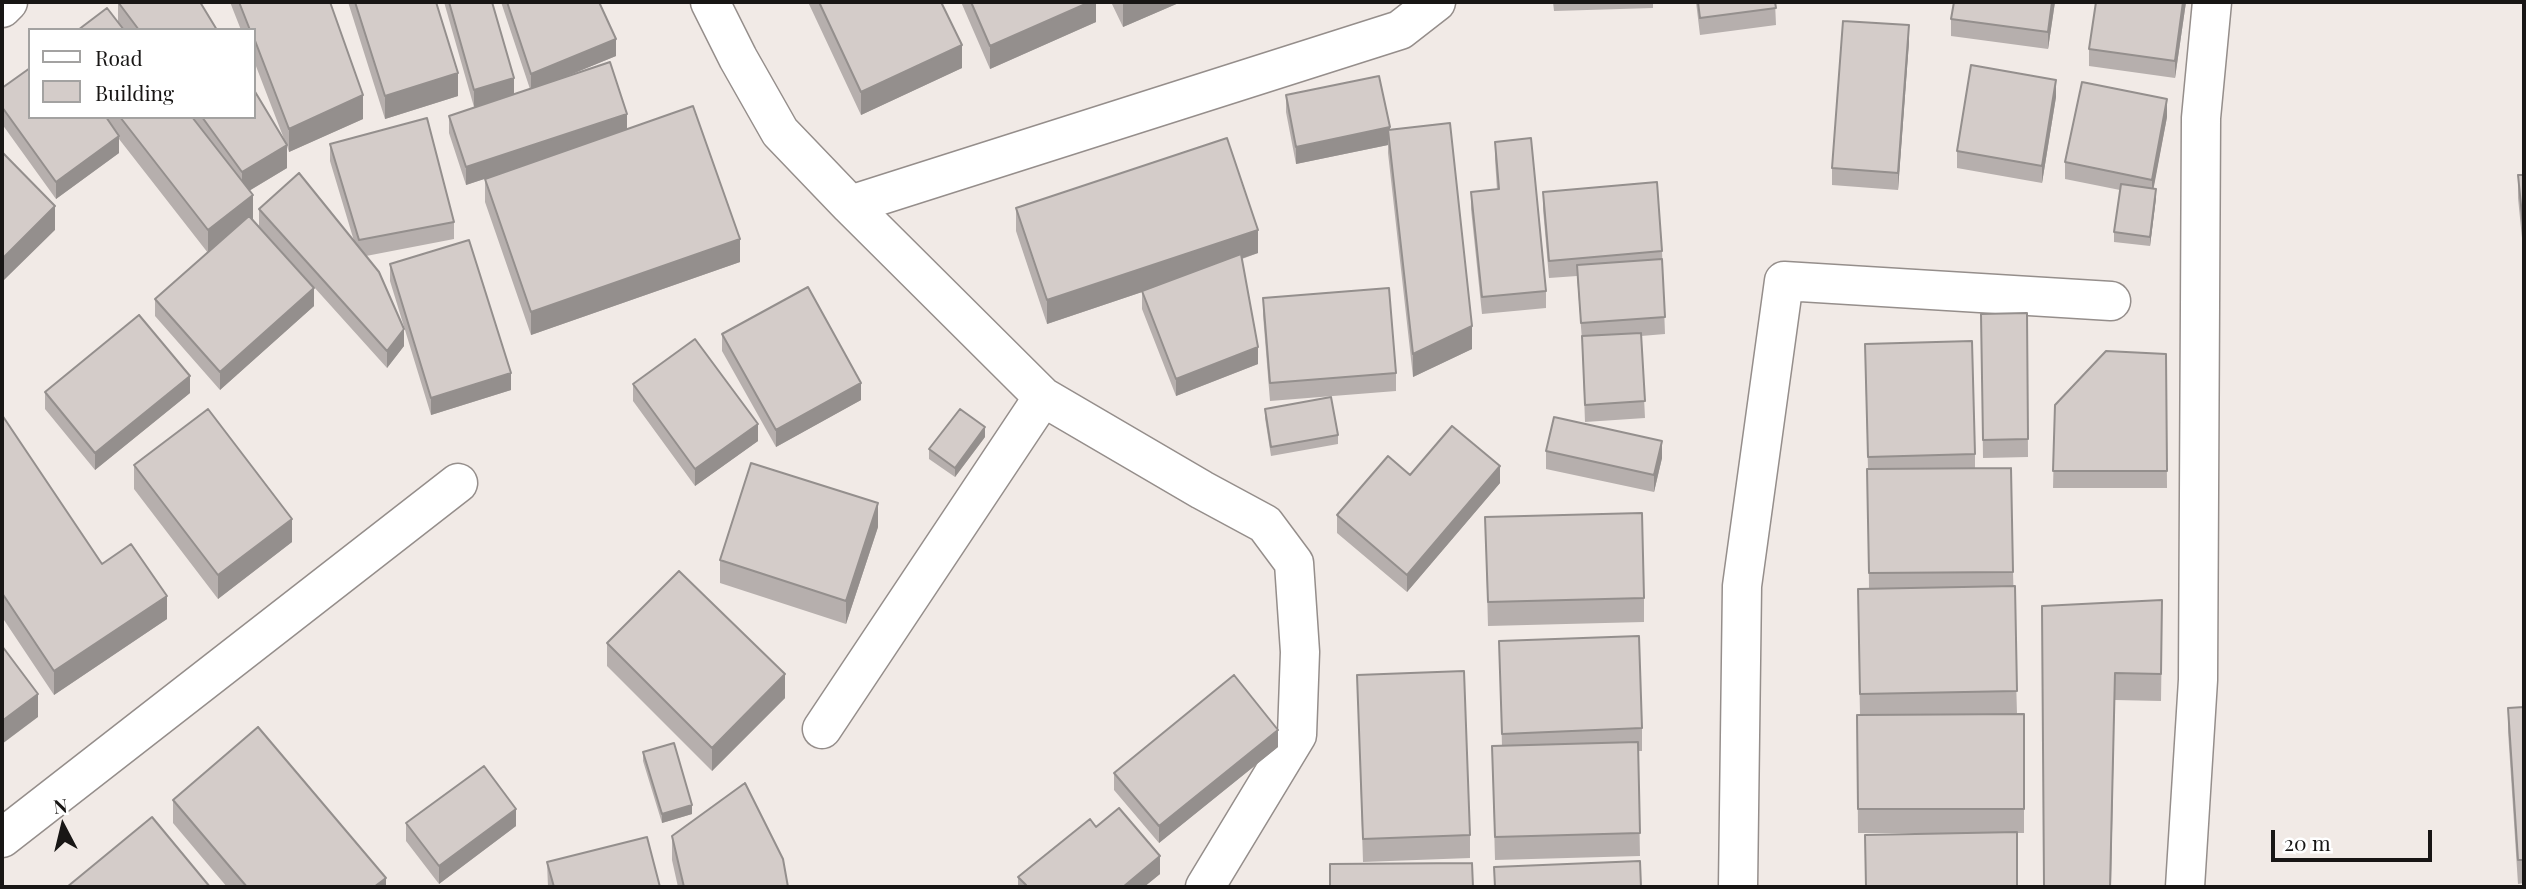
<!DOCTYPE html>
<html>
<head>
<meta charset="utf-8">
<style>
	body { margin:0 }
	#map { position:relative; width:2526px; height:889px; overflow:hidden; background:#f1eae6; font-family:"Playfair Display",serif }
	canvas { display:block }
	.frame { position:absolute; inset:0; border:4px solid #181615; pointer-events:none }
	.legend { position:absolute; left:28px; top:28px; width:228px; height:91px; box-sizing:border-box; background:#fff; border:2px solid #a3a2a1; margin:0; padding:9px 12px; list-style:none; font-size:21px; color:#181615 }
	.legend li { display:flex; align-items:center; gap:14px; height:35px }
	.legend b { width:35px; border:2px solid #a3a2a1 }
	.north { position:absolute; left:28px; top:791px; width:70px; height:70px; -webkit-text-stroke:5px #fff; paint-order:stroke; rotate:353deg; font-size:19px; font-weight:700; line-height:28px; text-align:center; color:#181615 }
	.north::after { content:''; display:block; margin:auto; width:24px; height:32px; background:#181615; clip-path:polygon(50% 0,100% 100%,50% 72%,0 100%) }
	.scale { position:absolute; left:2271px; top:830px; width:161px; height:32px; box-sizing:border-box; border:4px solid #181615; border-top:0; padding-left:9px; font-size:21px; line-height:24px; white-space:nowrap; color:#181615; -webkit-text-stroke:5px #fff; paint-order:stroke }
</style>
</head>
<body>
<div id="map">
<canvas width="2526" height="889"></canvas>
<div class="frame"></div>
<ul class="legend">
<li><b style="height:9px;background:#fff"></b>Road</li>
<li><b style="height:19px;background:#d4ccc9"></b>Building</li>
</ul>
<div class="north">N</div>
<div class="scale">20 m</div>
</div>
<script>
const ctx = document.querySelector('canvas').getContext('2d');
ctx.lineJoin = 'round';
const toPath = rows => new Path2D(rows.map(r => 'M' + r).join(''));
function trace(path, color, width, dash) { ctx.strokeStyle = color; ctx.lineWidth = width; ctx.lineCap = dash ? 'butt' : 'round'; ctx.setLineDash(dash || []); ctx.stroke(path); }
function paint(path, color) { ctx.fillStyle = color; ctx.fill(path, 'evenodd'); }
const street = toPath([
	[710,2,738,58,780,132,850,205,1043,397,1202,490,1265,524,1294,563,1300,652,1297,735,1205,887],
	[2,8,8,2],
	[850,205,1400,30,1436,2],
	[822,729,1043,397],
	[2,838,458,483],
	[1738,887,1742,586,1784,281,2111,301],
	[2185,887,2198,680,2201,118,2212,2]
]);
trace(street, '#958e8b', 41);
trace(street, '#fff', 38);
paint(toPath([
	[118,2,200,2,217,30,78,30,118,22],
	[230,2,330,2,363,119,289,152,287,146,287,168,249,191,252,219,314,306,220,390,155,316,155,299,208,253,119,139,119,153,56,199,2,124,2,88,30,117,254,117,286,144,254,61,254,30,241,30],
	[348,2,436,2,458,96,385,119],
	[444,2,492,2,514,94,530,89,501,2,599,2,616,56,564,77,627,129,740,262,531,335,485,202,485,179,499,174,466,185,449,133,449,116,485,104,474,107],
	[808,2,941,2,962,68,861,115],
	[961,2,1096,2,1096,22,990,69],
	[1111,2,1181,2,1123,27],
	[1553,2,1653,2,1653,8,1554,11],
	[1696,2,1775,2,1776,25,1700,35],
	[2055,2,2048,49,1951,36,1951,19],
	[2096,2,2186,2,2175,78,2089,66,2089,49],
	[1909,42,1898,190,1832,185,1832,168],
	[1286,95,1390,130,1472,349,1413,377,1388,153,1388,145,1296,164,1286,112],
	[2056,97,2042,183,1957,168,1957,151],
	[2167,117,2153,189,2156,198,2150,246,2114,242,2114,232,2120,190,2065,179,2065,162],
	[1495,142,1546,291,1546,308,1482,314,1471,209,1471,192,1497,190,1495,159],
	[330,144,454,222,454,239,366,256,404,346,387,368,259,226,259,209,354,241,330,161],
	[2518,175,2524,175,2524,258,2518,198],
	[1543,192,1662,251,1665,334,1641,336,1645,418,1585,422,1582,340,1577,276,1549,278,1543,209],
	[1016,208,1258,253,1242,259,1258,364,1176,396,1142,309,1142,292,1047,324,1016,231],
	[390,264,511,390,431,415,390,281],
	[1263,298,1396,373,1396,391,1270,401,1263,315],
	[2027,313,2028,457,1983,458,1981,314],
	[722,334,861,400,776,447,722,351],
	[2166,354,2167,488,2053,488,2055,405],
	[1865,362,1975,454,1975,468,2013,572,2017,714,2024,714,2024,833,1858,833,1857,715,1860,715,1858,612,1869,589,1868,469],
	[633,384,758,441,695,486,633,401],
	[45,392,190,393,95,470,45,409],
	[1265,409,1338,435,1338,444,1271,456,1265,418],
	[2,415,102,564,167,619,54,695,2,617],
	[985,437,955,477,929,459,929,449],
	[1546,451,1662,458,1654,492,1546,469],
	[134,465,292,542,218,599,134,489],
	[1410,475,1500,483,1407,592,1337,533,1337,515],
	[1485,517,1644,598,1644,622,1488,626],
	[878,527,846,624,720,583,720,560],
	[2042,606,2162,628,2161,701,2115,700],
	[1499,641,1642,728,1642,751,1638,751,1640,856,1495,860,1492,746,1502,746],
	[607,643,785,698,712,771,607,666],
	[1357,675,1470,835,1470,858,1363,862],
	[2524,707,2524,883,2518,884,2508,731,2508,708],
	[1278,747,1159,843,1114,790,1114,773],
	[643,752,692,814,662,823,643,761],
	[173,800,386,887,227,887,173,823],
	[406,823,516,826,439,884,406,841],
	[672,836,788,887,678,887,672,860],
	[547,862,660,887,548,887],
	[1160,874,1144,887,1018,887,1018,877]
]), '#b6afad');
paint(toPath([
	[1090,2,1096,2,1096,22,990,69,990,46],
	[1128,2,1181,2,1123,27,1123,4],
	[2052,2,2055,2,2048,49,2048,32],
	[2183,2,2186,2,2175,78,2175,61],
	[1909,25,1909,42,1898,190,1898,173],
	[616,39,616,56,531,91,531,74],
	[962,45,962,68,861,115,861,92],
	[458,73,458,96,385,119,385,96],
	[514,78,514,96,474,107,474,90],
	[2056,80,2056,97,2042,183,2042,166],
	[363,95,363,119,289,152,289,129],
	[2167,99,2167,117,2152,197,2152,180],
	[627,114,627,132,466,185,466,167],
	[1390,127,1390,144,1388,130,1388,145,1296,164,1296,147],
	[119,136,119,153,56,199,56,182],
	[287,145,287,168,242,195,242,172],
	[2156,189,2156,198,2150,246,2150,237],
	[253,195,253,219,208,254,208,230],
	[55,206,55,230,2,282,2,259],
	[1258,230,1258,253,1047,324,1047,300],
	[740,239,740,262,531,335,531,312],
	[314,288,314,306,220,390,220,372],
	[1472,326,1472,349,1413,377,1413,354],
	[404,329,404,346,387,368,387,351],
	[1258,347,1258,364,1176,396,1176,379],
	[511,373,511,390,431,415,431,398],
	[190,376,190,393,95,470,95,453],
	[861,383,861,400,776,447,776,430],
	[758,424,758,441,695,486,695,469],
	[985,427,985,437,955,477,955,468],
	[1662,441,1662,458,1654,492,1654,475],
	[1500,466,1500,483,1407,592,1407,575],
	[878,503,878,527,846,624,846,601],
	[292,519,292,542,218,599,218,575],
	[167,596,167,619,54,695,54,671],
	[2115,673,2111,887,2110,887],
	[785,674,785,698,712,771,712,748],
	[38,694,38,717,2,744,2,721],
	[1278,730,1278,747,1159,843,1159,826],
	[692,805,692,814,662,823,662,814],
	[516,809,516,826,439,884,439,866],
	[1160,856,1160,874,1144,887,1123,887],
	[386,878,386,887,374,887]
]), '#948f8d');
const building = toPath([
	[118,2,200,2,217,30,139,30,118,2],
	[239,2,330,2,363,95,289,129,254,38,254,30,250,30,239,2],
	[355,2,436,2,458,73,385,96,355,2],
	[449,2,492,2,514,78,474,90,449,2],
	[507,2,599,2,616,39,531,74,507,2],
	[819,2,941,2,962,45,861,92,819,2],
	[971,2,1090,2,990,46,971,2],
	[1698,2,1775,2,1776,8,1700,18,1698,2],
	[1954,2,2052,2,2048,32,1951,19,1954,2],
	[2096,2,2183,2,2175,61,2089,49,2096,2],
	[107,8,124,30,78,30,107,8],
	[1843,21,1909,25,1898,173,1832,168,1843,21],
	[610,62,627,114,466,167,449,116,610,62],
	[1971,65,2056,80,2042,166,1957,151,1971,65],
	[30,68,30,117,106,117,119,136,56,182,2,107,2,88,30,68],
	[1379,76,1390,127,1296,147,1286,95,1379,76],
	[2082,82,2167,99,2152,180,2065,162,2082,82],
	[254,90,287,145,242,172,202,117,254,117,254,90],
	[693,106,740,239,531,312,485,179,693,106],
	[120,117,192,117,253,195,208,230,120,117],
	[427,118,454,222,359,240,330,144,427,118],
	[1450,123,1472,326,1413,354,1388,130,1450,123],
	[1227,138,1258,230,1047,300,1016,208,1227,138],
	[1531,138,1546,291,1482,297,1471,192,1499,189,1495,142,1531,138],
	[2,152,55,206,2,259,2,152],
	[299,173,379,272,404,329,387,351,259,209,299,173],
	[2518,175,2524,175,2524,235,2518,175],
	[1657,182,1662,251,1549,261,1543,192,1657,182],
	[2121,184,2156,189,2150,237,2114,232,2121,184],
	[249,216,314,288,220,372,155,299,249,216],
	[469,240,511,373,431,398,390,264,469,240],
	[1241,254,1258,347,1176,379,1142,291,1241,254],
	[1662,259,1665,317,1581,323,1577,265,1662,259],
	[808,287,861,383,776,430,722,334,808,287],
	[1389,288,1396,373,1270,383,1263,298,1389,288],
	[2027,313,2028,439,1983,440,1981,314,2027,313],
	[139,315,190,376,95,453,45,392,139,315],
	[1641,333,1645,401,1585,405,1582,336,1641,333],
	[695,339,758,424,695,469,633,384,695,339],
	[1972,341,1975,454,1868,457,1865,344,1972,341],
	[2106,351,2166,354,2167,471,2053,471,2055,405,2106,351],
	[1331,397,1338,435,1271,447,1265,409,1331,397],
	[208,409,292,519,218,575,134,465,208,409],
	[960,409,985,427,955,468,929,449,960,409],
	[2,415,102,564,131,544,167,596,54,671,2,593,2,415],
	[1554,417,1662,441,1654,475,1546,451,1554,417],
	[1452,426,1500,466,1407,575,1337,515,1388,456,1410,475,1452,426],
	[751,463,878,503,846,601,720,560,751,463],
	[2011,468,2013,572,1869,573,1867,469,2011,468],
	[1642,513,1644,598,1488,602,1485,517,1642,513],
	[679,571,785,674,712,748,607,643,679,571],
	[2015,586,2017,691,1860,694,1858,589,2015,586],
	[2162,600,2161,674,2115,673,2110,887,2044,887,2042,606,2162,600],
	[1639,636,1642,728,1502,734,1499,641,1639,636],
	[2,646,38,694,2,721,2,646],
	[1464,671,1470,835,1363,839,1357,675,1464,671],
	[1234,675,1278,730,1159,826,1114,773,1234,675],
	[2524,707,2524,860,2518,860,2508,708,2524,707],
	[2024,714,2024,809,1858,809,1857,715,2024,714],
	[258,727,386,878,374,887,247,887,173,800,258,727],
	[1638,742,1640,833,1495,837,1492,746,1638,742],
	[674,743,692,805,662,814,643,752,674,743],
	[484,766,516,809,439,866,406,823,484,766],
	[745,783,783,859,788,887,684,887,672,836,745,783],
	[1119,808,1160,856,1123,887,1024,887,1026,885,1018,877,1090,819,1096,827,1119,808],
	[152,817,210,887,67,887,152,817],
	[2017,832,2017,887,1866,887,1865,835,2017,832],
	[647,837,660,887,554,887,547,862,647,837],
	[1640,861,1641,887,1495,887,1494,867,1640,861],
	[1472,863,1473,887,1330,887,1330,864,1472,863]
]);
paint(building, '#d4ccc9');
trace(building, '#948f8d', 2);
</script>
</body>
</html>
